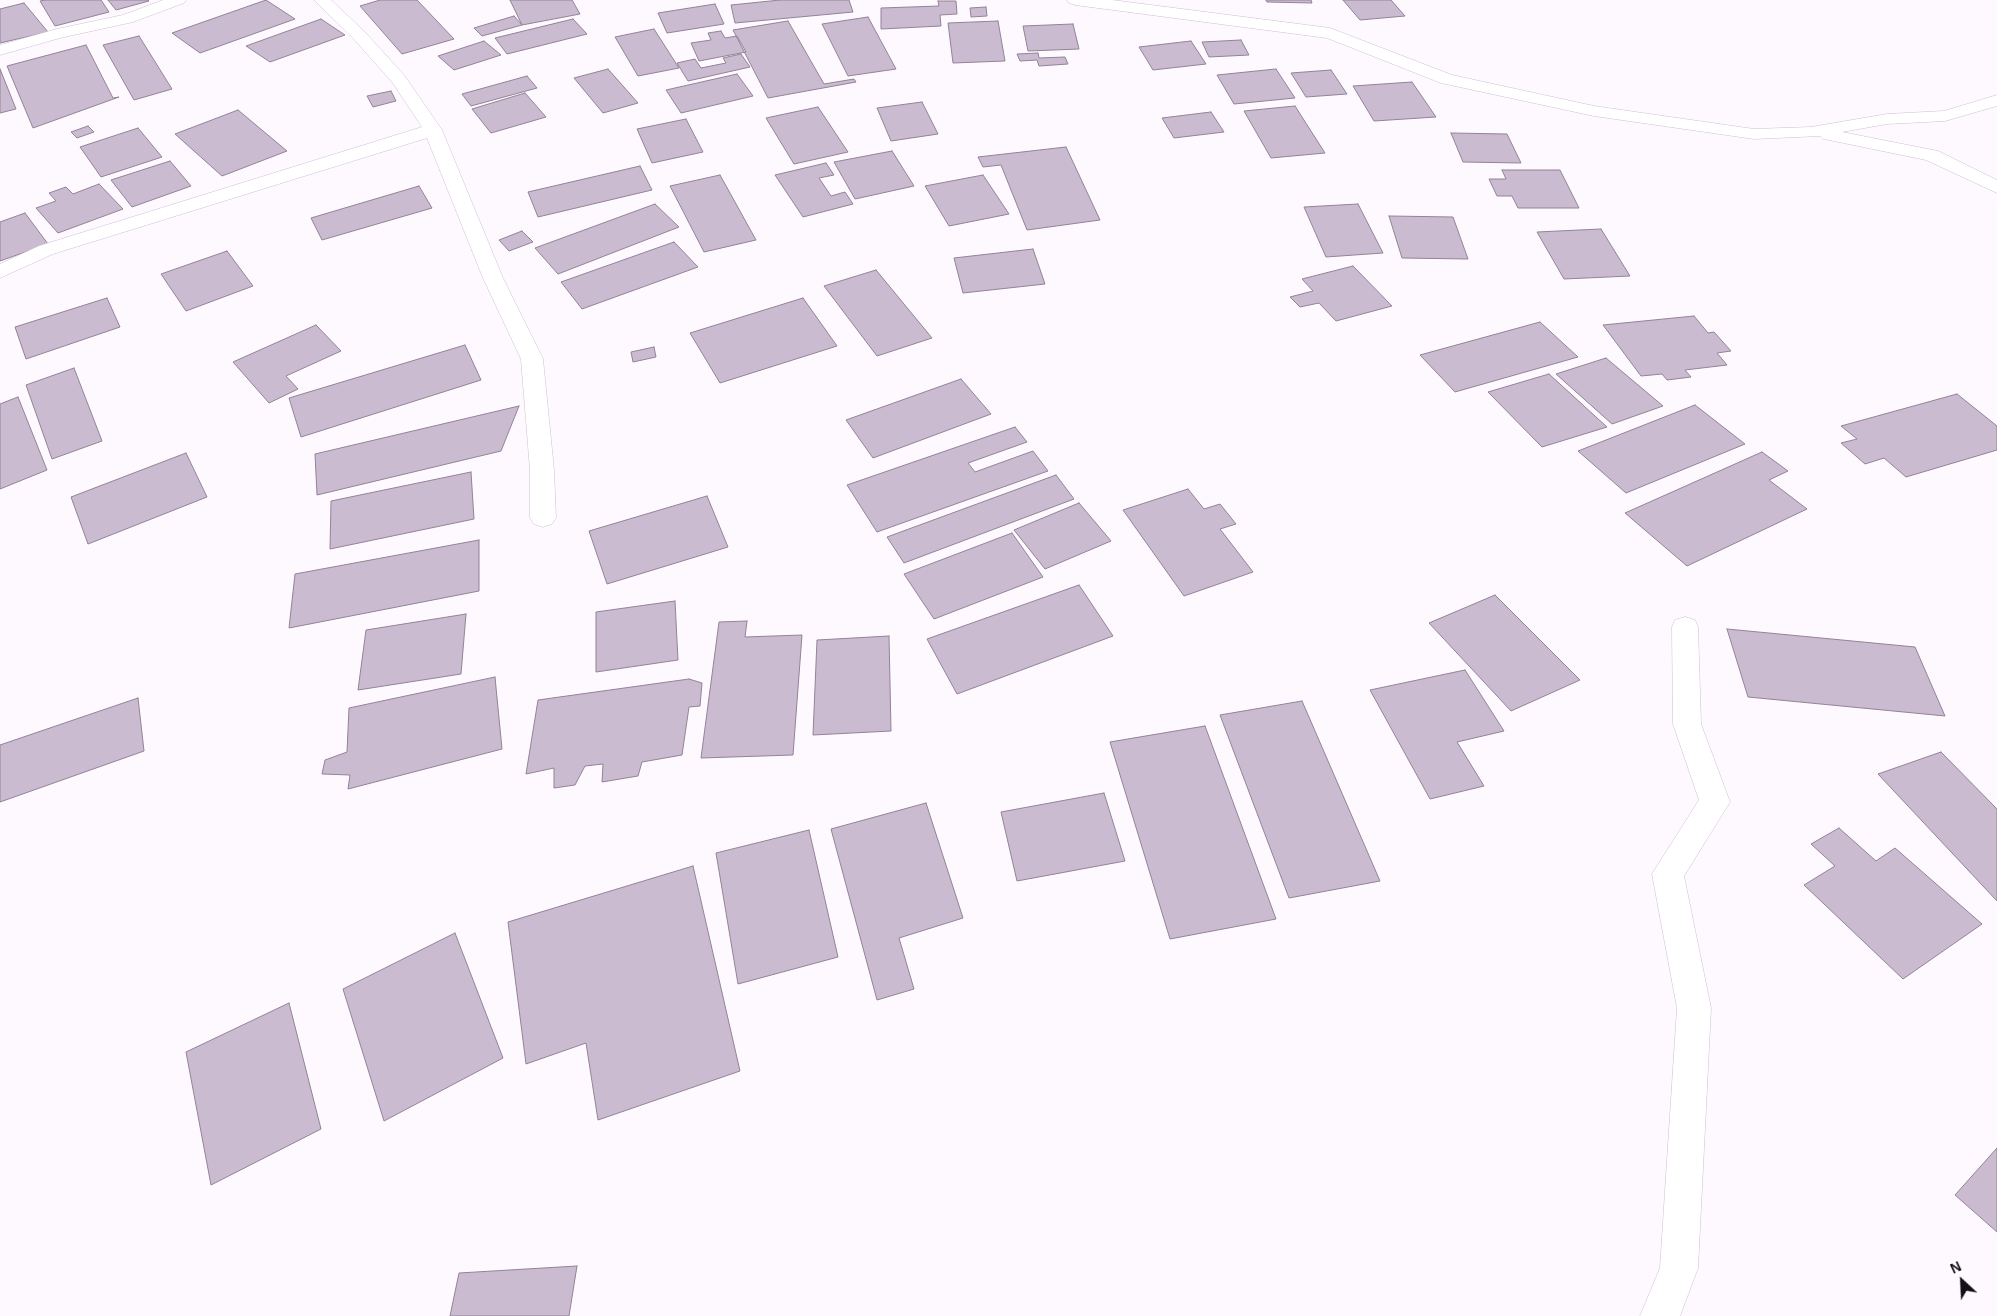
<!DOCTYPE html>
<html>
<head>
<meta charset="utf-8">
<style>
	body { margin:0 }
	#map { position:relative; width:1997px; height:1316px; overflow:hidden; background:#fdf9fe; font-family:Helvetica,sans-serif }
	canvas { display:block }
	.north { position:absolute; left:1937px; top:1256px; width:50px; height:50px; -webkit-text-stroke:4px #fff; paint-order:stroke; rotate:335deg; font-size:14px; font-weight:700; line-height:20px; text-align:center; color:#140f16 }
	.north::after { content:''; display:block; margin:auto; width:18px; height:22px; background:#140f16; clip-path:polygon(50% 0,100% 100%,50% 72%,0 100%) }
</style>
</head>
<body>
<div id="map">
<canvas width="1997" height="1316"></canvas>
<div class="north">N</div>
</div>
<script>
const ctx = document.querySelector('canvas').getContext('2d');
ctx.lineJoin = 'round';
function paint(path, color) { ctx.fillStyle = color; ctx.fill(path, 'evenodd'); }
const toPath = rows => new Path2D(rows.map(r => 'M' + r).join(''));
function trace(path, color, width, dash) { ctx.strokeStyle = color; ctx.lineWidth = width; ctx.lineCap = dash ? 'butt' : 'round'; ctx.setLineDash(dash || []); ctx.stroke(path); }
const building = toPath([
	[45,0,101,0,109,12,55,26,40,1,45,0],
	[108,0,148,0,149,1,116,10,108,0],
	[266,0,295,19,200,53,172,33,266,0],
	[380,0,417,0,454,39,402,54,360,6,380,0],
	[510,0,572,0,580,14,522,25,510,0],
	[780,0,849,0,853,12,735,23,731,5,780,0],
	[1266,0,1311,0,1312,3,1267,2,1266,0],
	[1343,0,1391,0,1405,16,1360,20,1343,0],
	[938,1,956,1,957,14,940,15,941,26,881,29,881,8,939,6,938,1],
	[24,3,48,32,0,43,0,9,24,3],
	[715,4,724,24,667,33,658,13,715,4],
	[986,7,987,16,971,17,970,8,986,7],
	[514,16,522,25,482,36,474,28,514,16],
	[868,17,896,69,848,76,822,24,868,17],
	[321,19,345,35,270,62,246,46,321,19],
	[573,19,587,34,507,54,495,38,573,19],
	[788,21,824,84,854,79,856,82,768,98,733,30,788,21],
	[998,21,1005,61,953,63,948,23,998,21],
	[1073,24,1079,49,1028,51,1023,26,1073,24],
	[654,29,679,68,638,76,615,37,654,29],
	[721,31,725,38,737,36,746,52,699,61,691,43,711,40,708,33,721,31],
	[139,36,172,89,134,100,103,45,139,36],
	[1241,40,1249,55,1209,57,1202,42,1241,40],
	[484,41,501,55,454,70,438,56,484,41],
	[1191,41,1206,64,1153,70,1139,47,1191,41],
	[86,45,113,98,119,97,33,128,7,66,86,45],
	[1038,53,1039,58,1065,57,1068,64,1039,66,1037,60,1020,61,1017,54,1038,53],
	[741,54,750,67,688,81,677,63,695,59,701,68,726,63,723,58,741,54],
	[0,69,16,109,0,113,0,69],
	[608,69,638,103,603,113,574,78,608,69],
	[1276,69,1295,98,1234,104,1217,75,1276,69],
	[1331,70,1347,94,1306,97,1291,73,1331,70],
	[737,74,753,96,681,113,666,90,737,74],
	[527,76,537,88,471,106,462,94,527,76],
	[1412,82,1436,117,1374,121,1353,86,1412,82],
	[391,91,396,101,373,107,367,96,391,91],
	[525,93,546,117,491,133,472,109,525,93],
	[922,102,938,134,891,141,877,108,922,102],
	[1295,106,1325,153,1271,158,1244,111,1295,106],
	[818,107,848,152,794,164,766,118,818,107],
	[238,110,287,151,222,176,175,134,238,110],
	[1211,112,1224,132,1174,138,1162,118,1211,112],
	[686,119,703,152,652,163,637,129,686,119],
	[88,126,94,132,77,138,71,132,88,126],
	[138,128,162,157,101,177,80,147,138,128],
	[1451,133,1507,134,1521,163,1463,162,1451,133],
	[1066,147,1100,220,1027,230,1001,165,983,167,978,157,1066,147],
	[892,151,914,186,855,199,834,162,892,151],
	[170,161,191,186,132,207,111,180,170,161],
	[826,163,834,175,819,178,831,196,845,192,853,204,803,217,775,175,826,163],
	[640,166,652,190,538,217,528,192,640,166],
	[1502,170,1560,170,1579,208,1518,208,1512,196,1497,196,1489,179,1506,179,1502,170],
	[720,175,756,240,704,252,670,186,720,175],
	[983,175,1009,214,949,226,925,186,983,175],
	[99,184,123,209,58,233,36,208,56,201,49,193,66,187,73,194,99,184],
	[419,186,432,208,322,240,311,218,419,186],
	[655,204,679,227,558,274,535,248,655,204],
	[1358,204,1383,253,1326,257,1304,207,1358,204],
	[25,213,48,244,0,261,0,222,25,213],
	[1389,216,1453,217,1468,259,1402,258,1389,216],
	[1601,229,1630,276,1564,279,1537,232,1601,229],
	[522,231,533,242,509,251,499,240,522,231],
	[674,242,698,267,582,309,561,282,674,242],
	[1033,249,1045,284,963,293,954,258,1033,249],
	[227,251,253,286,186,311,161,274,227,251],
	[1353,266,1392,306,1336,321,1319,303,1300,307,1290,297,1313,291,1302,279,1353,266],
	[876,270,932,338,877,356,824,286,876,270],
	[107,298,120,327,26,359,15,327,107,298],
	[803,298,837,346,720,383,690,333,803,298],
	[1694,316,1708,333,1714,332,1731,351,1717,353,1727,365,1685,370,1691,377,1667,380,1662,374,1641,376,1603,325,1694,316],
	[1540,322,1578,357,1455,392,1420,355,1540,322],
	[316,325,341,351,286,376,298,389,269,403,233,362,316,325],
	[465,345,481,380,301,437,289,398,465,345],
	[654,347,656,357,633,362,631,352,654,347],
	[1606,358,1663,406,1612,424,1556,374,1606,358],
	[74,368,102,441,52,459,26,385,74,368],
	[1549,374,1607,427,1542,447,1488,392,1549,374],
	[961,379,991,414,873,458,846,420,961,379],
	[1957,394,1997,426,1997,450,1906,477,1884,458,1865,464,1841,443,1857,439,1841,426,1957,394],
	[18,397,47,470,0,489,0,404,18,397],
	[1695,405,1745,444,1626,493,1578,451,1695,405],
	[519,406,501,451,317,495,315,454,519,406],
	[1015,427,1027,442,968,463,975,472,1033,451,1048,471,877,532,847,485,1015,427],
	[1762,452,1788,471,1769,480,1807,509,1687,566,1625,513,1762,452],
	[186,453,207,497,88,544,71,497,186,453],
	[471,472,474,519,330,549,331,501,471,472],
	[1056,475,1074,499,904,563,887,537,1056,475],
	[1188,489,1204,509,1220,504,1236,524,1220,529,1253,572,1184,596,1123,510,1188,489],
	[707,496,728,547,607,584,589,531,707,496],
	[1079,503,1111,541,1045,569,1014,530,1079,503],
	[1012,533,1043,577,934,619,904,574,1012,533],
	[479,540,479,591,289,628,295,574,479,540],
	[1079,585,1113,636,957,694,927,639,1079,585],
	[1495,595,1580,680,1511,711,1429,623,1495,595],
	[675,601,678,660,596,672,596,612,675,601],
	[466,614,461,674,358,690,366,630,466,614],
	[747,621,745,637,802,635,793,755,701,758,719,622,747,621],
	[1727,629,1915,647,1945,716,1748,697,1727,629],
	[889,636,891,731,813,735,817,640,889,636],
	[1465,670,1504,731,1457,742,1484,786,1430,799,1370,690,1465,670],
	[495,677,502,749,348,789,350,775,322,774,325,760,347,752,349,708,495,677],
	[689,679,702,683,700,706,689,707,682,755,642,762,638,776,602,782,603,764,585,766,575,785,554,788,554,768,526,774,538,700,689,679],
	[138,698,144,751,0,802,0,745,138,698],
	[1302,701,1380,881,1289,898,1220,715,1302,701],
	[1205,726,1276,919,1170,939,1110,742,1205,726],
	[1941,752,1997,809,1997,901,1878,774,1941,752],
	[1104,793,1125,861,1017,881,1001,812,1104,793],
	[926,803,963,918,899,938,914,989,877,1000,831,829,926,803],
	[1839,828,1876,861,1895,848,1982,924,1903,979,1804,885,1835,866,1811,844,1839,828],
	[809,830,838,957,738,984,716,853,809,830],
	[693,866,740,1071,598,1120,586,1043,526,1064,508,922,693,866],
	[455,933,503,1058,384,1121,343,989,455,933],
	[289,1003,321,1129,211,1185,186,1052,289,1003],
	[1997,1148,1997,1232,1955,1195,1997,1148],
	[577,1266,569,1316,450,1316,459,1273,577,1266]
]);
paint(building, '#cbbbd1');
trace(building, '#928397', 1);
const minor = toPath([
	[163,0,186,0,184,3,133,22,60,38,0,55,0,45,57,29,123,15,163,0],
	[314,0,331,0,364,31,404,75,442,130,503,278,543,359,554,470,556,518,552,524,543,527,534,524,530,518,530,470,521,359,483,278,427,138,53,254,0,278,0,264,39,246,422,127,392,82,352,37,314,0],
	[1067,0,1112,0,1330,28,1452,75,1594,106,1754,129,1811,127,1887,114,1944,111,1997,95,1997,106,1945,121,1887,124,1842,132,1938,151,1997,180,1997,193,1926,160,1829,140,1823,139,1820,136,1754,139,1594,116,1441,83,1327,38,1075,5,1069,3,1067,0],
	[1685,617,1695,620,1698,627,1701,724,1730,802,1684,876,1711,1008,1698,1268,1680,1316,1640,1316,1660,1268,1677,1008,1652,874,1699,800,1673,724,1672,627,1675,620,1685,617]
]);
trace(minor, '#cebfd4', 1);
paint(minor, '#fff');
</script>
</body>
</html>
